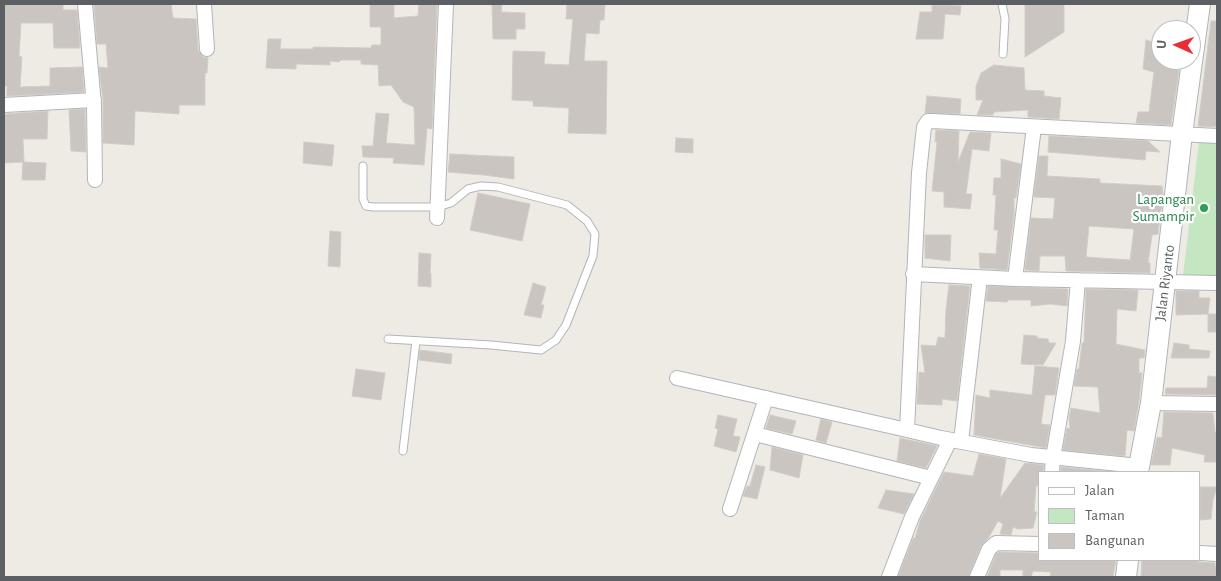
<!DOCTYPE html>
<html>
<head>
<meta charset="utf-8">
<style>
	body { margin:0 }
	#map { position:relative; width:1221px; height:581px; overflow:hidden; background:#eeebe4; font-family:"Alegreya Sans",sans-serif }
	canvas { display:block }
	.frame { position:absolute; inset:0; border:5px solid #5c6064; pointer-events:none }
	.legend { position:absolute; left:1038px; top:471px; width:162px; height:90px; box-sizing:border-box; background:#fff; border:1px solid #bebfc1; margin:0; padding:6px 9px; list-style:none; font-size:15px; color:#5c6064 }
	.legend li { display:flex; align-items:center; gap:10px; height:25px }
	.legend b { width:25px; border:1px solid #bebfc1 }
	.north { position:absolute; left:1151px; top:20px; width:50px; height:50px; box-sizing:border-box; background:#fff; border:1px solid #bebfc1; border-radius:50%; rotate:272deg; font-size:14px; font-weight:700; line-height:20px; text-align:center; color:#5c6064 }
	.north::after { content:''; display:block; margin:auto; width:18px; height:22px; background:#ea2e35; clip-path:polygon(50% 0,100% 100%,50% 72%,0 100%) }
</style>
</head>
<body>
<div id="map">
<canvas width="1221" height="581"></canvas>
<div class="frame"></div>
<ul class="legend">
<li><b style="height:6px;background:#fff"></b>Jalan</li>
<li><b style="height:14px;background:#c4e6c0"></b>Taman</li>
<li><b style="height:14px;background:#cac5c1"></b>Bangunan</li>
</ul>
<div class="north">U</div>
</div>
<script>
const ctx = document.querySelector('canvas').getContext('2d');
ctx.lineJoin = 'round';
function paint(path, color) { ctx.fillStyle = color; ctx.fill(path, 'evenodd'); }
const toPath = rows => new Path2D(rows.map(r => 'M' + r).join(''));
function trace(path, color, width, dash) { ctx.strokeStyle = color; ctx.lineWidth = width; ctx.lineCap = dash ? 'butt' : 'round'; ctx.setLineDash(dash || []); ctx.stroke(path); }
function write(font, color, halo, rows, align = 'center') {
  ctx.font = font + ' "Alegreya Sans",sans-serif'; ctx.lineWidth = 4.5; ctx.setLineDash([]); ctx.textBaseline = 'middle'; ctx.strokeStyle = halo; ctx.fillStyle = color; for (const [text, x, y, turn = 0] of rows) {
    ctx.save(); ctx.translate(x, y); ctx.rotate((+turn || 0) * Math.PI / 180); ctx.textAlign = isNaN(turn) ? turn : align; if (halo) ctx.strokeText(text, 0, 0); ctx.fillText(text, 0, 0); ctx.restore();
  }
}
paint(toPath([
	[1199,141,1217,141,1217,277,1183,276]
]), '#c4e6c0');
const building = toPath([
	[4,4,63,4,63,10,77,10,80,48,54,48,53,23,21,23,19,56,22,57,20,87,50,86,50,68,82,67,84,92,7,96,7,86,4,86,4,4],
	[94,4,171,4,173,18,196,19,198,50,203,57,208,58,207,73,205,73,205,105,179,105,179,114,135,111,134,145,103,143,103,100,99,67,108,68,106,44,97,44,94,4],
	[370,4,394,4,394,18,418,16,419,4,437,4,432,129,427,128,424,165,393,163,394,158,363,157,362,146,373,146,376,113,389,114,386,143,415,145,414,107,403,102,391,85,379,86,378,65,361,64,361,60,341,60,339,62,330,61,330,65,296,64,296,69,266,68,268,39,281,39,280,49,313,49,313,47,371,48,372,45,381,45,381,27,370,27,370,4],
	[492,4,502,4,501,12,525,13,525,29,516,29,516,39,493,39,492,4],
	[567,4,605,4,604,20,600,20,599,34,586,33,584,61,607,61,606,134,568,133,569,108,533,106,533,101,512,100,513,51,545,52,544,64,569,65,573,19,566,19,567,4],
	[1025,4,1064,4,1064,32,1025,57,1025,4],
	[932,5,961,6,960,15,945,14,943,39,916,39,920,12,932,12,932,5],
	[1211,21,1217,21,1217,127,1198,126,1211,21],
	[1146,40,1159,44,1159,46,1161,47,1161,60,1178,60,1177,70,1179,70,1171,125,1136,123,1138,112,1149,112,1154,72,1143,69,1146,40],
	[994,65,1024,68,1025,90,1044,91,1044,96,1061,98,1059,119,1028,117,1028,110,994,112,993,115,977,115,983,100,976,100,976,86,981,73,994,65],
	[927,96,961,99,960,114,925,113,927,96],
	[85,109,86,152,71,151,69,110,85,109],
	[48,111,47,139,23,139,24,162,46,163,45,180,22,180,23,162,4,163,4,115,6,115,6,114,48,111],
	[936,130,959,131,958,162,970,132,991,133,989,151,972,149,966,194,972,194,970,209,944,207,944,192,932,191,937,142,935,142,936,130],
	[1049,136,1148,141,1160,152,1146,151,1145,160,1048,152,1049,136],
	[676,138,693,139,693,153,675,152,676,138],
	[304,142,334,145,332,166,303,163,304,142],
	[450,154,514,157,514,179,484,175,448,172,450,154],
	[1039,156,1048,156,1047,176,1100,179,1100,183,1162,186,1163,194,1158,234,1152,235,1148,263,1150,263,1150,273,1066,271,1065,256,1040,256,1039,271,1025,270,1031,218,1053,219,1055,198,1034,197,1039,156],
	[1089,226,1134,229,1130,260,1086,257,1089,226],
	[1001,159,1021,164,1016,198,1014,198,1014,215,1007,270,980,268,979,253,996,254,998,230,994,230,996,195,993,195,994,178,1001,178,1001,159],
	[478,193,530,204,522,241,470,230,478,193],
	[330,231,341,232,340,267,328,266,330,231],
	[925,235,951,235,950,261,925,258,925,235],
	[419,253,431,254,430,273,431,273,431,287,418,286,419,253],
	[533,283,546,287,541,305,544,305,541,318,524,315,533,283],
	[949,285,970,286,957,401,942,399,942,405,917,404,919,372,925,373,921,345,936,346,938,337,945,338,946,309,949,285],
	[988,286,1068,289,1067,306,1051,304,1031,306,1031,300,1008,300,1007,302,986,301,988,286],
	[1086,289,1138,290,1136,311,1117,309,1116,344,1145,350,1144,358,1139,358,1139,373,1142,373,1139,401,1134,431,1127,430,1125,456,1063,450,1067,428,1070,429,1069,418,1071,408,1100,413,1098,387,1074,386,1077,369,1079,369,1082,343,1084,343,1086,289],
	[1176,291,1199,291,1199,298,1210,298,1208,314,1176,315,1176,291],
	[1208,314,1217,314,1217,332,1208,332,1208,314],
	[1024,335,1037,336,1037,338,1048,339,1049,343,1056,343,1043,365,1021,364,1024,335],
	[1174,343,1189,345,1189,349,1210,351,1209,358,1171,358,1174,343],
	[420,350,452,354,451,364,419,360,420,350],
	[1035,366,1059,368,1055,395,1045,395,1041,424,1050,425,1046,448,974,435,976,395,990,398,990,390,1032,395,1035,366],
	[356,369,385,373,381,400,352,396,356,369],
	[1208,376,1217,377,1217,395,1165,394,1166,388,1207,388,1208,376],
	[1164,412,1213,413,1215,432,1217,432,1217,462,1204,462,1205,455,1172,448,1170,465,1151,465,1157,437,1162,438,1164,412],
	[718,415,737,419,733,436,740,437,736,452,714,446,718,429,715,428,718,415],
	[770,415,796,421,792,434,766,428,770,415],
	[821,419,832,422,826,443,816,440,821,419],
	[900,438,937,446,926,468,897,461,900,438],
	[772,447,803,455,799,478,770,470,772,447],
	[979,454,1006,459,1000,498,1025,463,1044,465,1043,472,1039,472,1038,486,1036,486,1034,512,1037,512,1033,528,1018,529,1013,527,1011,535,1000,534,1003,524,998,521,989,537,981,546,968,577,898,577,913,538,915,538,920,521,944,472,973,476,979,454],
	[756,465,765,467,757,499,743,496,747,486,750,486,756,465],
	[1061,467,1114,472,1061,472,1061,467],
	[1200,487,1217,487,1213,500,1211,519,1200,520,1200,487],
	[886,490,914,494,904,514,878,508,886,490],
	[999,552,1040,553,1040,560,1116,560,1113,577,1050,577,1051,572,1033,571,1031,577,1023,577,1023,570,1000,570,1000,577,987,577,996,554,999,552],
	[1142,560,1195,560,1199,562,1215,563,1215,566,1217,567,1217,577,1141,577,1142,560]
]);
paint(building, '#cac5c1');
trace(building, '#d3ccc2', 1);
const lane = toPath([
	[1002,4,1005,19,1003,54],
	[363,166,363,199,366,206,373,207,437,207,451,203,468,189,481,186,498,187,567,205,587,221,595,234,593,256,566,325,556,340,541,350,491,345,388,339],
	[403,451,416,341]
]);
const street = toPath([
	[85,4,94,105,95,180],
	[204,4,207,49],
	[4,105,94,100],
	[437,218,446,4],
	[913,274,1015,279,1217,283],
	[1015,279,1034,127],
	[677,378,907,430],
	[1151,403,1217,404],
	[755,434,931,478],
	[961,441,980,277],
	[1139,466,1031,455,941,438,907,430,919,173,924,127,928,121,932,121,1217,136],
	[1052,472,1053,458,1073,341,1078,280],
	[730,509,766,398],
	[1200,553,1217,554],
	[889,577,912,517,950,440],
	[977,577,989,549,996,543,1040,544]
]);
const secondary = toPath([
	[1138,472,1151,403,1182,134,1200,4],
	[1126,577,1128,560]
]);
trace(lane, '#b1b5b9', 9);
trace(street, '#b1b5b9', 16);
trace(secondary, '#b0b4b9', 22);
trace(lane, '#fff', 7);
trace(street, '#fff', 14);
trace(secondary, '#fff', 20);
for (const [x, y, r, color] of [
	[1204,208,5,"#2e9e5b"]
]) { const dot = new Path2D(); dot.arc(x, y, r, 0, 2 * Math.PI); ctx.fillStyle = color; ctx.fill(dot); trace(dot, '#fff', 2); }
write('15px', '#27864d', '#fff', [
	["Lapangan",1194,199],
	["Sumampir",1194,216]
], 'right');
write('15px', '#5c6064', '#fff', [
	["Jalan Riyanto",1165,283,-83]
]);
</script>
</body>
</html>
